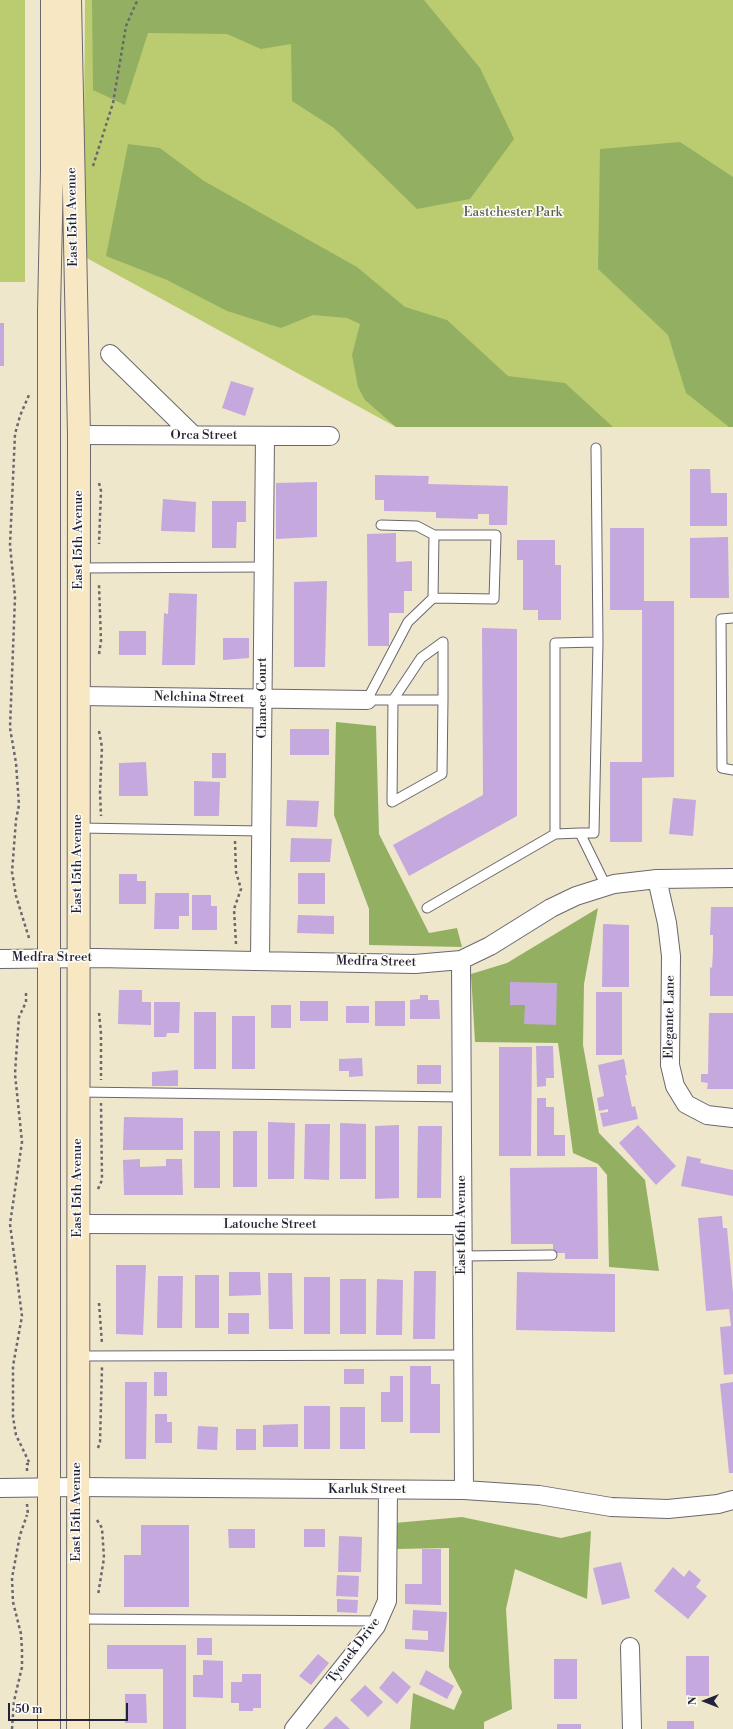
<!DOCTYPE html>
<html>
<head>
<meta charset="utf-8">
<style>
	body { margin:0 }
	#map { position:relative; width:733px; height:1729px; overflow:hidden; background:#efe7cc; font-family:"Libre Bodoni",serif }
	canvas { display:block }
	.north { position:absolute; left:685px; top:1681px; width:40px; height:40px; -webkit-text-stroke:3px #fdfcf7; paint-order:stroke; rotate:270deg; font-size:11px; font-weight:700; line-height:16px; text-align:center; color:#22223b }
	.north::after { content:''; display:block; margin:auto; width:14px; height:18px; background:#22223b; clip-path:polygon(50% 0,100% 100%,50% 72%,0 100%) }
	.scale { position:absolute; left:8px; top:1703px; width:120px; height:18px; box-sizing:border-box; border:2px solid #22223b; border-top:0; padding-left:5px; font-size:12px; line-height:14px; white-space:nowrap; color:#22223b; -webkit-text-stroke:3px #fdfcf7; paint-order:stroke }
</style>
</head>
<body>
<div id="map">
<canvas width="733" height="1729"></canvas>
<div class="north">N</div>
<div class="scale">50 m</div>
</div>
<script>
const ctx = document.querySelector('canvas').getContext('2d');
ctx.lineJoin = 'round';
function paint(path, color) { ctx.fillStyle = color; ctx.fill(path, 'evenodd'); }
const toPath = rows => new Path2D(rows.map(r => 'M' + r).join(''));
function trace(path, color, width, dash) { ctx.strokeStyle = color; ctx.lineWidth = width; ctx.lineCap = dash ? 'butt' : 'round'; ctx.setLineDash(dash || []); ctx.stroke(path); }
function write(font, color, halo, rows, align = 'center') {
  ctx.font = font + ' "Libre Bodoni",serif'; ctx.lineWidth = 3; ctx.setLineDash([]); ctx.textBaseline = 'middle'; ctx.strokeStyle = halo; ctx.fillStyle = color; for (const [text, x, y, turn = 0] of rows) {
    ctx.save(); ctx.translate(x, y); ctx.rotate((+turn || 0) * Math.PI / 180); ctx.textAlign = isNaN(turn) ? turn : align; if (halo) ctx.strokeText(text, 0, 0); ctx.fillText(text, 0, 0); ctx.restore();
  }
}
paint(toPath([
	[0,0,25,0,25,282,0,282],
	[85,0,733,0,733,427,396,427,83,256]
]), '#bacc6f');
paint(toPath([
	[92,0,424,0,480,68,514,139,470,199,417,209,334,128,292,101,291,44,261,49,227,34,148,33,125,105,93,90],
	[680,142,733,177,733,427,729,427,686,393,668,335,598,269,600,149],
	[128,144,160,148,204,181,357,267,405,307,447,320,508,376,565,383,613,427,396,427,365,400,358,387,352,355,360,324,347,318,313,315,281,328,227,311,167,280,106,256],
	[336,722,376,726,379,834,429,933,457,928,462,947,369,945,369,909,334,815],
	[598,908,584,984,583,1045,599,1133,645,1180,659,1271,609,1267,607,1175,598,1164,573,1153,558,1043,475,1042,471,974,507,963],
	[462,1517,561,1538,591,1531,587,1599,515,1569,506,1609,512,1709,484,1722,484,1729,410,1729,413,1693,454,1710,462,1692,449,1667,449,1548,396,1549,394,1523]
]), '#93b062');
paint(toPath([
	[0,323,4,323,4,366,0,366],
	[231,381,254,388,245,416,222,408],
	[690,469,710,469,711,493,727,493,727,526,690,526],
	[375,475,429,476,428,484,508,486,507,525,489,525,489,514,478,514,478,519,436,518,436,512,384,511,384,500,375,500],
	[317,482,317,537,276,539,276,483],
	[163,499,196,502,195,532,161,531],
	[212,501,246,501,246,522,237,522,236,548,212,548],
	[610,528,644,528,644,601,674,601,674,777,642,778,642,842,610,842,610,762,642,762,642,610,610,610],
	[396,533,396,562,412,561,412,591,404,591,404,613,389,613,389,646,368,646,367,534],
	[728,537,729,598,690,598,690,538],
	[517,540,555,540,555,565,561,565,561,620,538,620,538,610,523,610,523,560,517,560],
	[327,581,325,667,294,667,294,582],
	[169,593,197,594,195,665,162,665,164,613,168,614],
	[482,628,517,629,517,816,409,876,393,845,483,795],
	[119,631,146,631,146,655,119,655],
	[223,638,249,638,249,658,223,660],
	[290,729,329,729,329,755,290,755],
	[212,753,226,753,226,778,212,778],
	[146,762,148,796,119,796,119,763],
	[194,781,220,782,219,816,194,816],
	[673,798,696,800,693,836,669,834],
	[287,800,319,801,317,827,286,826],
	[291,838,332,839,330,862,290,862],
	[298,873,325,873,325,904,298,904],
	[119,874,137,874,137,881,146,881,146,904,119,904],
	[155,893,189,893,189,916,179,916,179,929,154,929],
	[192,895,211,895,211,906,217,906,217,930,192,930],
	[711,907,733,907,733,996,710,996,710,967,712,968,713,951,713,935,710,935],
	[298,915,334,916,334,934,297,933],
	[603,924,629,925,629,987,602,987],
	[510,982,557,983,556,1025,524,1024,525,1005,510,1005],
	[119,990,142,990,142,1002,151,1002,151,1025,118,1024],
	[596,992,622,992,622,1055,596,1055],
	[420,995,428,995,428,1000,439,1000,440,1019,410,1019,410,1000,420,999],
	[300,1001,328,1001,328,1021,300,1021],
	[375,1001,405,1001,405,1026,375,1026],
	[154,1002,180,1002,179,1033,167,1033,166,1037,154,1037],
	[271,1005,291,1005,291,1028,271,1028],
	[346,1006,369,1006,369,1023,346,1023],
	[194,1012,216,1012,216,1069,194,1069],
	[709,1013,733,1013,733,1089,707,1089,708,1083,701,1082,701,1074,708,1074],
	[232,1016,255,1016,255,1069,232,1069],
	[536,1046,553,1046,554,1078,546,1078,546,1086,537,1087],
	[499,1047,532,1047,531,1156,499,1156],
	[362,1058,363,1076,349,1077,349,1071,339,1071,339,1059],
	[624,1059,627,1075,625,1075,632,1107,635,1106,638,1119,603,1127,600,1113,608,1112,608,1109,599,1111,597,1098,604,1096,598,1065],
	[417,1065,441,1065,441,1084,417,1084],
	[178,1070,178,1086,152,1086,152,1072],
	[537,1098,546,1098,546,1107,554,1107,554,1135,565,1135,565,1156,537,1156],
	[124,1117,183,1118,183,1150,123,1150],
	[268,1122,295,1123,294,1179,268,1179],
	[340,1123,366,1124,366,1179,340,1179],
	[305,1124,330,1124,329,1180,304,1179],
	[399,1125,399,1198,375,1199,375,1126],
	[638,1125,676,1166,656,1185,619,1143],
	[418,1126,442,1126,441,1198,417,1198],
	[194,1131,220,1131,220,1188,194,1188],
	[233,1131,257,1131,257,1187,233,1187],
	[687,1156,701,1159,700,1163,733,1170,733,1196,681,1186],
	[140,1159,140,1167,166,1166,166,1159,182,1159,183,1195,124,1195,123,1160],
	[597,1167,598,1259,565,1259,565,1253,553,1253,553,1244,511,1244,510,1168],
	[722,1216,723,1228,727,1228,733,1293,733,1374,724,1375,720,1327,731,1326,729,1309,706,1311,698,1218],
	[116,1265,146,1265,143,1335,116,1334],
	[414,1271,436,1271,435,1339,413,1339],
	[229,1272,260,1272,261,1295,229,1296],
	[517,1272,615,1274,615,1332,516,1330],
	[268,1273,292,1273,293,1329,269,1329],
	[195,1275,219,1275,219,1328,195,1328],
	[158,1276,183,1276,182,1328,157,1328],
	[304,1277,330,1277,330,1334,304,1334],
	[340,1279,366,1279,366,1334,340,1334],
	[377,1279,403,1280,402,1335,376,1335],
	[228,1313,249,1313,249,1334,228,1334],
	[410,1366,431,1366,431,1384,440,1384,440,1433,410,1433],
	[344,1369,364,1369,364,1384,344,1384],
	[154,1372,167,1372,167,1396,154,1396],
	[390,1376,403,1376,403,1422,381,1422,381,1392,390,1392],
	[125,1382,147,1382,146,1459,125,1459],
	[733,1382,733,1473,729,1473,720,1384],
	[304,1406,330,1406,330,1449,304,1449],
	[340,1407,365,1407,365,1449,340,1449],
	[155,1414,167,1414,167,1422,172,1422,172,1443,155,1443],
	[298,1424,298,1447,263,1447,263,1425],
	[198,1426,218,1427,217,1450,197,1449],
	[236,1429,256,1429,256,1450,236,1450],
	[141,1525,189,1525,189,1607,124,1607,124,1555,141,1555],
	[228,1529,255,1529,255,1548,229,1548],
	[304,1529,325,1529,325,1547,304,1547],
	[339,1536,362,1537,361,1572,338,1572],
	[422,1549,441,1549,441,1605,405,1604,405,1584,422,1584],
	[621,1562,630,1598,602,1605,593,1568],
	[673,1567,684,1577,689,1570,701,1580,696,1587,707,1596,688,1619,654,1591],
	[337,1575,359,1576,358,1597,336,1596],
	[337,1599,358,1600,357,1613,337,1612],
	[413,1610,447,1612,444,1652,405,1649,405,1639,428,1640,428,1631,412,1630],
	[197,1638,212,1638,212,1655,197,1655],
	[107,1645,186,1645,186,1729,163,1729,163,1669,107,1669],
	[318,1654,329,1663,311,1685,299,1676],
	[686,1656,709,1656,709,1696,686,1696],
	[554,1659,577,1659,577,1699,554,1699],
	[203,1660,223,1661,223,1698,193,1697,193,1675,203,1675],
	[426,1670,454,1686,447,1699,419,1684],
	[393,1671,411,1687,397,1704,379,1688],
	[242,1674,261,1674,261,1708,253,1708,253,1711,239,1711,239,1703,231,1703,231,1682,242,1682],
	[365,1685,383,1702,368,1717,350,1700],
	[125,1694,146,1694,147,1723,125,1723],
	[336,1716,350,1729,323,1729],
	[667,1721,694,1721,694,1729,667,1729],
	[557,1724,581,1724,581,1729,557,1729]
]), '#c5a8dd');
const lane = toPath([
	[381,525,417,526,434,535],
	[79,568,264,567],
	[433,598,434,535,496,535,494,599,433,598,408,622,367,700,443,700,442,774,392,802,393,700,421,658,443,642,443,700],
	[733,618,721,619,722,768,733,770],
	[79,828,262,831],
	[580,833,594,833,598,642],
	[555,834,580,833,606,886],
	[427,908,555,834,555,643,598,642,596,448],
	[78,1092,462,1097],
	[463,1256,552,1255],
	[78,1356,463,1355],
	[77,1619,378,1621]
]);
const street = toPath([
	[110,354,193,435],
	[79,435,330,436],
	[79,696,367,700],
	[657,879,667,923,671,956,670,1065,675,1086,686,1104,707,1115,733,1118],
	[0,959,96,958,415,964,461,960,490,946,551,908,576,896,614,884,657,879,733,878],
	[260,960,265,436],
	[461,960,464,1490],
	[78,1224,462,1225],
	[0,1488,77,1487,464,1490,539,1495,611,1507,668,1509,718,1504,733,1500],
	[630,1647,632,1729],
	[294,1729,376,1626,387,1601,388,1490]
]);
const secondary = toPath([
	[70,0,79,435,78,1729],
	[49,1729,49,311,52,171,52,0]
]);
trace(lane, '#6a676e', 11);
trace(street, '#6a676e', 20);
trace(secondary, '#6a676e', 24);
trace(toPath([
	[93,166,113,103,126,26,136,3,139,0],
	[99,483,101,491,99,544],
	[99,654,101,641,99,585],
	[99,731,102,747,100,792,101,816],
	[235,841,236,872,241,889,234,909,236,944],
	[29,938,16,896,12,872,16,820,19,805,16,763,10,728,15,597,10,545,15,434,20,416,29,395],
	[26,993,26,1002,19,1017,16,1058,15,1074,22,1142,10,1224,22,1316,13,1366,13,1417,16,1435,29,1462],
	[99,1013,101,1034,101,1080],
	[98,1189,102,1180,101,1103],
	[99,1303,102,1344],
	[98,1448,100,1442,102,1367],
	[27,1471,27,1464,31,1464],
	[27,1504,28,1515],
	[97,1520,102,1528,104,1558,98,1595],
	[12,1729,14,1701,22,1667,22,1650,21,1634,13,1602,12,1578,20,1535,27,1515]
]), '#6a676e', 2.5, [3, 3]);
trace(lane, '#fff', 9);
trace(street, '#fff', 18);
trace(secondary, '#f7e8c3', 22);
write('13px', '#575e4d', '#fdfcf7', [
	["Eastchester Park",513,213]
]);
write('13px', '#22223b', '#fdfcf7', [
	["East 15th Avenue",73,217,-91],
	["Orca Street",204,436],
	["East 15th Avenue",79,540,-90],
	["Nelchina Street",199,698,1],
	["Chance Court",263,698,-90],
	["East 15th Avenue",78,864,-90],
	["Medfra Street",52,958],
	["Medfra Street",376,962,1],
	["Elegante Lane",670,1017,-89],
	["East 15th Avenue",78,1188,-90],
	["Latouche Street",270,1225],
	["East 16th Avenue",462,1225,-90],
	["Karluk Street",367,1490],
	["East 15th Avenue",77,1512,-90],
	["Tyonek Drive",354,1651,-53]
]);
</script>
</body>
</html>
